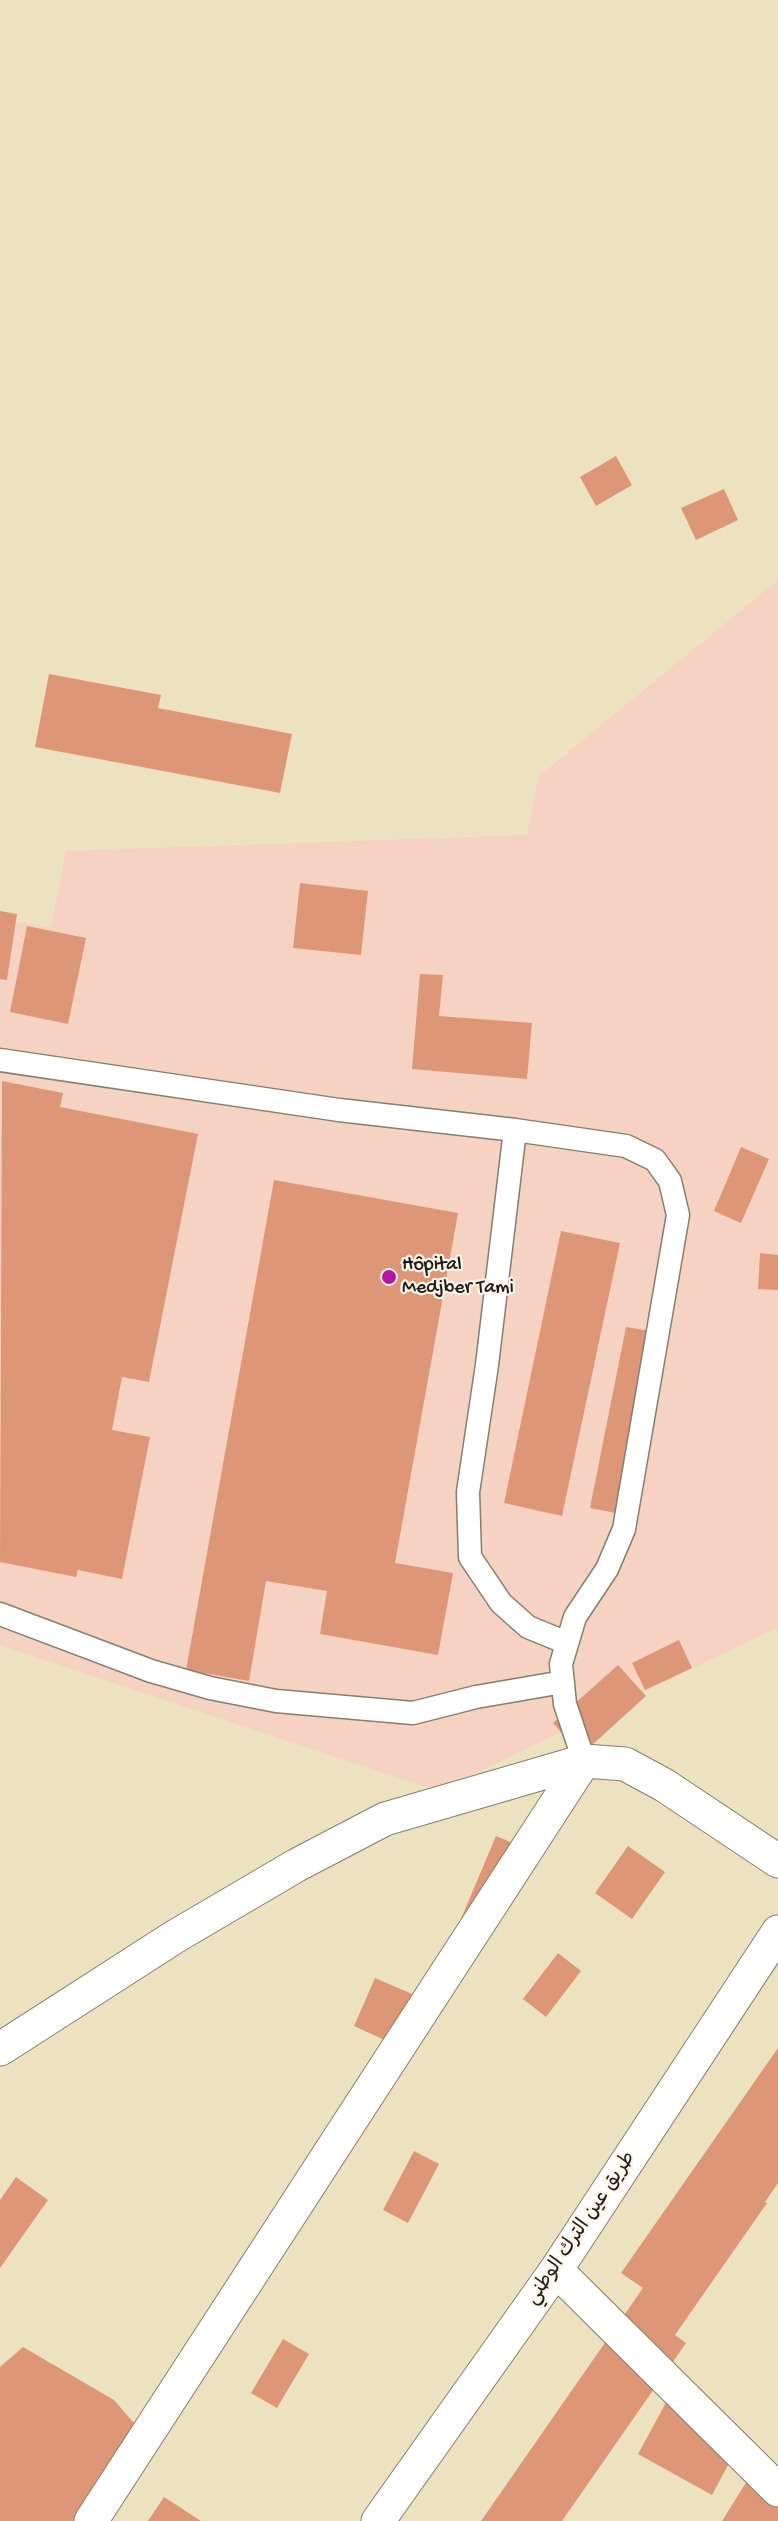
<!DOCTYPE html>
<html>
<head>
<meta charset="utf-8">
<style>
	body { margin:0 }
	canvas { display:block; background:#ece2c0 }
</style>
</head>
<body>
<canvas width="778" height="2521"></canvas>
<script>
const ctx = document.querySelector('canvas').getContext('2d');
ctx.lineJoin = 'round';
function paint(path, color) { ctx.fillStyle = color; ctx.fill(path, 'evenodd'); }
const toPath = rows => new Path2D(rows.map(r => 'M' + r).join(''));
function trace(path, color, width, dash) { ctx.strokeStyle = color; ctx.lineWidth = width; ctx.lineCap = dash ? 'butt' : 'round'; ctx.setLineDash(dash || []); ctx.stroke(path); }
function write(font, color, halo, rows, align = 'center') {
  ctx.font = font + ' "Gochi Hand","Playpen Sans Arabic",sans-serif'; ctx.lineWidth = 4.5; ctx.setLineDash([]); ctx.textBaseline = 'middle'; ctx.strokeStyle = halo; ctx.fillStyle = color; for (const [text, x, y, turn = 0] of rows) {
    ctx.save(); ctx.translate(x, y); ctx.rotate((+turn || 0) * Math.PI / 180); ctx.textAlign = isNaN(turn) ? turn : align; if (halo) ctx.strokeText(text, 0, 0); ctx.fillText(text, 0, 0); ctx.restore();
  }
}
paint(toPath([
	[778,580,778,1627,439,1791,0,1645,0,920,51,927,66,851,527,835,539,776]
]), '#f6d2c3');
paint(toPath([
	[616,456,632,485,596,506,580,477],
	[724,489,738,520,696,540,681,508],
	[49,674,161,695,158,708,292,734,280,793,35,747],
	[300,883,368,891,361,955,293,948],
	[0,911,17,914,7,980,0,979],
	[27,926,86,938,68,1024,10,1012],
	[420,974,443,975,439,1016,532,1023,527,1079,412,1069],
	[2,1081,63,1093,60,1107,198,1134,149,1382,122,1377,112,1430,150,1437,122,1579,78,1570,76,1577,0,1562],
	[741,1147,769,1159,741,1223,714,1211],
	[274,1180,458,1213,395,1563,453,1573,438,1655,320,1634,327,1591,266,1581,249,1681,186,1670],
	[561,1231,620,1243,562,1516,504,1503],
	[760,1253,778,1255,778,1290,758,1289],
	[626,1327,667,1334,631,1516,590,1508],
	[679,1640,692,1668,645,1690,632,1663],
	[618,1665,646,1696,581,1755,553,1723],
	[496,1836,525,1848,455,1933],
	[628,1846,665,1872,632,1919,595,1893],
	[558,1953,581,1971,546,2017,523,1999],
	[375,1978,426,2000,404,2049,354,2026],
	[778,2048,778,2183,765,2202,767,2203,675,2335,686,2343,562,2521,481,2521,643,2288,621,2273],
	[414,2151,439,2164,408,2223,383,2210],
	[16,2177,48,2200,0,2268,0,2200],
	[283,2339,309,2354,277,2408,251,2393],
	[23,2347,114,2400,133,2422,146,2429,93,2521,0,2521,0,2367],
	[669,2397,743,2437,712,2495,638,2454],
	[747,2481,778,2501,778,2521,722,2521],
	[164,2497,201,2521,148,2521]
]), '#de9776');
const service = toPath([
	[0,1060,339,1110,515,1130,487,1365,468,1492,470,1557,501,1603,528,1627,567,1643],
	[515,1130,626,1146,655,1160,670,1181,678,1215,624,1529,607,1569,575,1617,561,1664,565,1704,584,1761],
	[0,1614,151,1671,210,1688,276,1701,413,1713,476,1697,563,1682]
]);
const minor = toPath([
	[0,2049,176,1936,297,1865,385,1819,584,1761],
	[556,2270,778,2490],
	[91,2521,584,1761,625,1764,664,1785,778,1861]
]);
const secondary = toPath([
	[378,2521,556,2270,778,1932]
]);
trace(service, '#847f6e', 25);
trace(minor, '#847f6e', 35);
trace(secondary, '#847f6e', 35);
trace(service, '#fff', 22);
trace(minor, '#fff', 33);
trace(secondary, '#fff', 33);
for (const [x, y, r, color] of [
	[389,1277,8,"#b5179e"]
]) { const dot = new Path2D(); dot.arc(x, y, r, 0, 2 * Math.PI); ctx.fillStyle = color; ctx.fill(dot); trace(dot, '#fcf5e5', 2); }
write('20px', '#1c1c1c', '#fcf5e5', [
	["Hôpital",402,1266],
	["Medjber Tami",402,1289]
], 'left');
write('20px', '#1c1c1c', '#fcf5e5', [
	["طريق عين الترك الوطني",582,2229,-56]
]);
</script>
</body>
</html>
